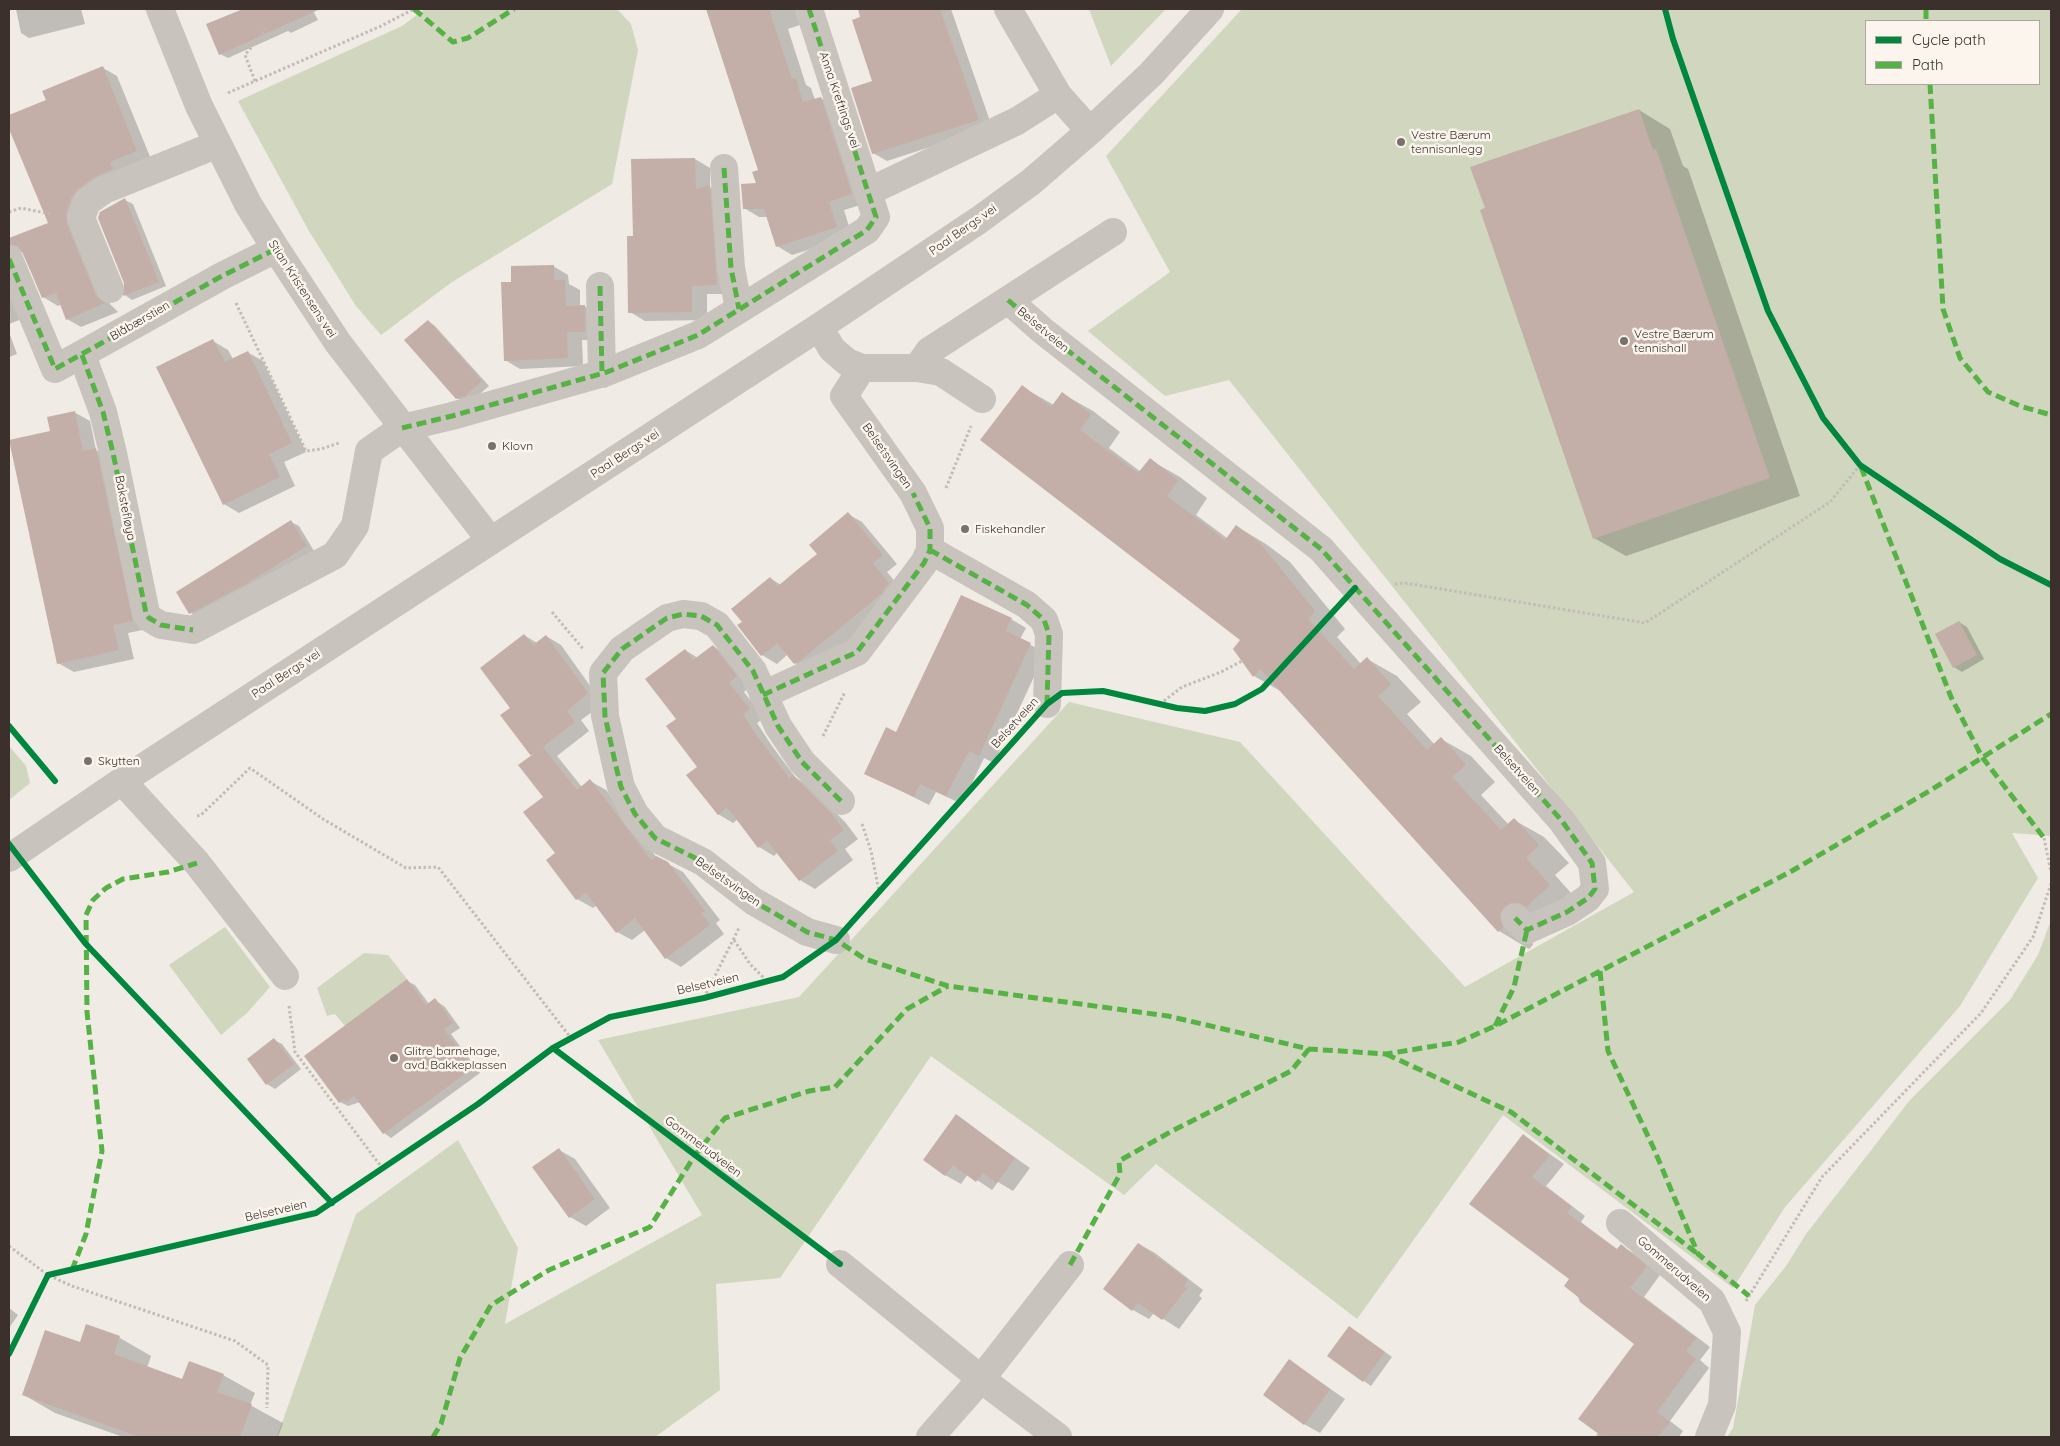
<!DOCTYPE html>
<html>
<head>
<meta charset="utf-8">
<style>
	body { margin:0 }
	#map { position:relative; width:2060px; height:1446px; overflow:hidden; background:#f0ebe5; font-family:Quicksand,sans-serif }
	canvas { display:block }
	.frame { position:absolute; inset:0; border:10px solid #3b302b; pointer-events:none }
	.legend { position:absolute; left:1865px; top:20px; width:175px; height:65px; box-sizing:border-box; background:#fbf5ee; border:1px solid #aea6a0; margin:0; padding:6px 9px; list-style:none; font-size:15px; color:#3b302b }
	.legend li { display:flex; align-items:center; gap:10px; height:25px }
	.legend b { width:25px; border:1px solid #aea6a0 }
</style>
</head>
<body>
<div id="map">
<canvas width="2060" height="1446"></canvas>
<div class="frame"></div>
<ul class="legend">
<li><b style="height:6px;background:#00873e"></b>Cycle path</li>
<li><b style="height:6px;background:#57b246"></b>Path</li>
</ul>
</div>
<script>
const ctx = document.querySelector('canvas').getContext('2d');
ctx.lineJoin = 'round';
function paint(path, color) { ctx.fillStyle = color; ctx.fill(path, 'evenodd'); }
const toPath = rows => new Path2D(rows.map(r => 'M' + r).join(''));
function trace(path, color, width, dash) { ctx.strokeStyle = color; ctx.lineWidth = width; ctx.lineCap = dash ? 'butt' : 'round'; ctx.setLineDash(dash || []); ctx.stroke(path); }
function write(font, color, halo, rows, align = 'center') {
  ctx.font = font + ' Quicksand,sans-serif'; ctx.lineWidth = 5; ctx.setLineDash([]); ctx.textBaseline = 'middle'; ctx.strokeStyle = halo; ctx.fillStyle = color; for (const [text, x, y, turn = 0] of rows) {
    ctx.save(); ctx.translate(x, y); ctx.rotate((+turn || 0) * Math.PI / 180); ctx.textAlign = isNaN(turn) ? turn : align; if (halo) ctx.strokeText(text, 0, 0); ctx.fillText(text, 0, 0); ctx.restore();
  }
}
paint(toPath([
	[425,9,617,9,631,24,638,50,612,184,452,282,381,335,356,306,309,231,238,101,402,26],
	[1089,9,1166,9,1111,66],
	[1242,9,2051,9,2051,836,2012,833,2038,878,1960,1006,1785,1207,1733,1288,1503,1115,1357,1319,1156,1164,1124,1195,931,1056,780,1278,716,1284,720,1390,655,1437,277,1437,356,1214,458,1140,518,1248,505,1324,702,1215,598,1040,799,997,1069,702,1240,742,1465,987,1634,892,1229,380,1165,396,1088,331,1170,272,1106,156],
	[1866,21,2039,21,2039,84,1866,84],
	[9,746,26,766,30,783,9,800],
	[2051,920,2051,1437,1727,1437,1733,1428,1755,1305,1786,1266,1806,1234,1910,1100,2010,1000,2038,955],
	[225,927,270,987,247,1013,221,1035,169,965],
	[364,953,388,955,407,979,345,1026,335,1014,327,1016,317,988]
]), '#d1d6bf');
paint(toPath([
	[16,9,81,9,85,24,29,38,21,33],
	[247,9,312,9,318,20,291,33,288,31,228,58,220,54,207,25],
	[707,9,808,9,809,22,788,29,806,85,811,88,815,100,821,98,836,107,867,203,844,210,852,236,792,255,777,246,768,217,759,217,744,208,757,185,759,171],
	[859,9,951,9,992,127,887,161,873,153,873,82],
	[103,68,117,76,151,159,110,185,81,233,110,304,118,312,81,327,67,319,62,304,58,306,43,297,22,252,18,252,9,263,9,240,49,224,9,126,9,116,47,101],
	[1639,110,1670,129,1683,166,1688,169,1800,496,1626,556,1594,538],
	[695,159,710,168,710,187,724,195,732,294,707,294,707,320,645,321,630,312,634,237],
	[125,200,133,204,166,286,132,300,125,295],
	[553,266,568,275,569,284,580,290,580,307,584,306,600,315,600,340,582,340,583,366,520,369,505,360],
	[9,274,27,317,9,324],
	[428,321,435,326,489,386,473,400,465,402,457,398],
	[9,332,17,354,9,357],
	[213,341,228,350,233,359,247,352,263,361,306,452,284,462,295,486,239,513,224,504],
	[1022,387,1054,405,1063,394,1093,411,1120,432,1109,448,1141,472,1150,460,1180,477,1207,498,1196,515,1227,538,1236,526,1266,544,1290,562,1345,629,1337,637,1361,664,1367,659,1397,676,1421,702,1407,714,1435,745,1441,739,1471,756,1495,782,1481,795,1509,825,1514,820,1544,837,1569,863,1555,875,1580,903,1530,932,1533,945,1529,949,1499,931,1282,692,1254,676,1242,639],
	[74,412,90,421,96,450,111,458,147,629,128,633,134,659,74,672,58,663,52,432],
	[848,514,862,522,897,564,887,572,904,592,895,603,816,668,810,671,795,663,788,654,777,664,762,655,739,626,744,622,770,578,781,585,818,554],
	[291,522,299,526,314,551,199,617,191,613],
	[1011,619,1026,628,1020,639,1045,653,994,763,984,758,962,804,936,792,929,805,866,773,897,734],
	[1959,622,1967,627,1984,659,1962,672,1954,667],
	[524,635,537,643,546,636,561,645,603,704,581,720,589,731,557,756,582,787,590,781,606,790,657,858,683,872,720,920,716,923,724,934,681,967,666,958,645,930,632,940,617,932,597,905,593,908,577,899,547,860,556,853,545,797,533,756,512,708],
	[713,646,728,655,752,685,744,692,764,718,757,723,772,746,796,778,808,785,845,822,858,839,845,849,853,860,815,889,800,880,778,852,774,856,759,847,738,819,733,823,718,814,678,719,685,650,698,658],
	[407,981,415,985,429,1004,435,1000,445,1007,460,1028,451,1034,480,1073,391,1138,384,1133,360,1102,348,1106,340,1102],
	[274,1040,282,1044,301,1069,275,1089,267,1084],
	[956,1116,1030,1168,1013,1191,998,1182,992,1190,968,1174,961,1184,945,1175],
	[1523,1135,1564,1164,1546,1186,1585,1216,1581,1222,1618,1250,1621,1246,1635,1254,1660,1275,1644,1297,1710,1347,1700,1360,1709,1368,1670,1421,1683,1431,1679,1437,1596,1437,1636,1344,1571,1279,1471,1203],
	[559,1150,575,1159,610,1208,586,1226,570,1217],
	[1139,1244,1155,1253,1203,1290,1199,1296,1202,1298,1179,1329,1154,1313,1149,1319,1133,1310],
	[9,1308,18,1315,9,1328],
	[87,1326,120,1338,151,1356,147,1368,183,1380,223,1375,255,1393,250,1405,283,1423,278,1437,123,1437,55,1413,24,1395,80,1344],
	[1357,1332,1392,1357,1371,1386,1329,1356],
	[1290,1361,1345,1399,1320,1433,1304,1424]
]), '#0003');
paint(toPath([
	[243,9,320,9,219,55,206,24],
	[706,9,769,9,792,79,796,78,803,102,821,97,852,194,829,202,837,227,776,247,764,209,743,209,741,184,756,183,752,172,758,170],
	[858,9,940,9,979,120,872,154,851,88,872,81,852,20,860,17],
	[103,66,137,151,110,162,113,169,95,177,78,189,72,197,66,213,67,224,96,295,105,303,66,320,56,293,42,298,23,253,18,246,9,244,9,238,48,223,9,129,9,115,46,100,42,91],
	[1639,109,1653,150,1656,149,1770,478,1593,539,1480,210,1485,208,1470,167],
	[695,158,696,189,710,185,717,285,692,286,692,312,628,313,627,236,633,236,631,159],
	[125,198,159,282,123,296,124,283,98,218,100,212],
	[554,265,554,280,565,280,566,306,585,305,585,332,567,332,568,358,504,361,501,282,511,282,511,266],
	[428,320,482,381,465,396,456,399,404,340],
	[213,339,225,362,248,351,292,443,269,454,280,477,223,505,156,367],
	[1022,385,1051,407,1062,392,1091,414,1080,430,1138,473,1150,458,1178,480,1167,496,1225,540,1236,525,1260,543,1315,611,1308,619,1354,669,1367,657,1391,684,1378,696,1427,750,1441,737,1466,765,1452,777,1501,830,1514,818,1539,845,1526,858,1550,885,1526,907,1519,903,1511,903,1504,907,1500,914,1503,928,1498,932,1260,669,1253,677,1233,649,1240,640,980,440],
	[75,411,83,451,96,448,133,621,113,625,119,650,57,664,9,440,50,431,47,417],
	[848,512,883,555,873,563,889,583,880,595,801,660,794,664,777,643,761,656,737,625,742,622,731,609,770,577,778,586,797,570,817,554,809,545],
	[291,520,307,546,246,584,189,614,176,592],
	[961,595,1012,618,1006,631,1031,643,979,756,969,751,946,796,920,784,914,797,864,774,886,727,896,732],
	[1959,621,1977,655,1953,668,1935,634],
	[524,634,533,645,546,635,588,693,567,711,575,722,531,756,500,715,510,708,480,668],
	[713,645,737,676,729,683,750,709,743,714,757,736,789,778,793,775,830,812,844,830,830,840,838,851,799,881,767,841,758,848,727,807,718,815,686,775,697,767,666,726,676,719,645,679,685,649,693,660],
	[543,747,577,790,590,779,651,860,656,856,668,862,705,911,701,913,710,925,665,959,635,918,616,933,586,893,576,900,546,860,555,853,523,812,543,797,518,765],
	[407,979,426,1005,435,998,437,1001,453,1023,444,1029,473,1068,383,1134,354,1096,346,1102,344,1099,339,1103,304,1056],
	[274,1038,294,1064,266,1085,247,1059],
	[956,1114,1015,1158,997,1183,983,1173,976,1182,953,1165,945,1176,923,1160],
	[1523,1134,1550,1155,1532,1177,1572,1207,1567,1213,1617,1249,1621,1244,1647,1266,1630,1288,1696,1338,1686,1351,1696,1359,1657,1412,1670,1422,1658,1437,1603,1437,1578,1419,1634,1344,1580,1302,1578,1297,1564,1286,1569,1279,1469,1204],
	[559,1148,595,1199,569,1218,532,1167],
	[1138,1243,1188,1280,1184,1286,1187,1288,1162,1320,1138,1303,1132,1311,1103,1289],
	[86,1324,120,1336,114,1354,182,1379,189,1361,224,1374,217,1392,252,1404,240,1437,139,1437,22,1395,45,1330,80,1342],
	[1349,1326,1385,1352,1363,1382,1327,1356],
	[1289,1359,1330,1389,1304,1425,1263,1395]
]), '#c3afa7');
trace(toPath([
	[255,81,245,55,266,29],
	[228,93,381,26,414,9],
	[9,212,21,208,51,214],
	[236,303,306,451,321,449,339,443],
	[946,488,971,426],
	[1395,584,1405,583,1645,623,1830,502,1860,465],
	[552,612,584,650],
	[1160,704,1182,687,1221,672,1242,661],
	[823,736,845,692],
	[197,816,201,815,250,768,323,819,406,868,438,867,571,1038],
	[862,824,871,851,879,891],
	[2044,838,2051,872],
	[734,940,750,964,767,981],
	[704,998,739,928],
	[289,1006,295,1052,383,1169],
	[9,1246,48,1275,72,1286,235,1341,268,1365,267,1408],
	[1746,1301,1822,1177,1981,1013,2033,937,2051,884]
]), '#c2bbb6', 3, [2.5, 2.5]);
trace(toPath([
	[160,9,199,106,248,204,276,249,338,343,491,541],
	[1008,9,1058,95,1090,131],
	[724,168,731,268,739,309],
	[870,191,1017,121,1058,95],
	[9,259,55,369,222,276,276,249],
	[600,286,602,374],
	[110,289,81,218,87,202,104,190,218,144],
	[1008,300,1043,331,1321,549,1562,821,1592,863,1595,889,1588,898,1567,912,1527,930,1515,918],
	[819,327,832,349,847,362,862,368,917,368,941,372,982,399],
	[82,355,103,412,113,453,146,613,149,618,161,625,193,630,335,555,355,526,369,451,402,428,452,416,607,372,698,335,867,230,876,217,809,9],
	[917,368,929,351,1113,232],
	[930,550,1027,605,1044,620,1049,634,1047,704],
	[763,695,857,652,924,563,930,550,930,528,913,493,844,396,862,368],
	[122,781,197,863,285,976],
	[9,858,122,781,819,327,979,220,1031,182,1090,131,1151,74,1210,9],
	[836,940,807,932,753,901,703,862,655,838,635,814,621,787,605,716,603,673,622,649,667,618,683,614,701,616,717,625,753,671,778,726,802,762,841,801],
	[1620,1223,1712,1301,1727,1332,1722,1405,1709,1437],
	[840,1264,981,1379,1058,1437],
	[930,1437,981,1379,1070,1265]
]), '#c9c3be', 28);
trace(toPath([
	[414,9,453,42,468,38,514,9],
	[1926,9,1926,21],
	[1930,84,1943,309,1960,358,1988,392,2020,406,2051,415],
	[724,168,731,268,739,309],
	[9,259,55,369,222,276,276,249],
	[600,286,602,374],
	[1008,300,1043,331,1321,549,1562,821,1592,863,1595,889,1588,898,1567,912,1527,930,1515,918],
	[82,355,103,412,113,453,146,613,149,618,161,625,193,630],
	[402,428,452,416,607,372,698,335,867,230,876,217,809,9],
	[1861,467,1951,697,1982,757,2044,838],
	[930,550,1027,605,1044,620,1049,634,1047,704],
	[763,695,857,652,924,563,930,550,930,528,913,493],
	[841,801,802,762,778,726,753,671,717,625,701,616,683,614,667,618,622,649,603,673,605,716,615,762,621,787,635,814,655,838,703,862,753,901,807,932,836,940,865,959,948,986,1168,1016,1309,1049,1386,1054,1459,1042,1495,1026,1790,872,1931,790,2051,714],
	[1600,971,1608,1051,1654,1149,1698,1254,1749,1296],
	[1495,1026,1514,987,1527,930],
	[1386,1054,1511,1112,1698,1254],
	[1070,1265,1120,1174,1119,1161,1172,1131,1291,1071,1309,1049],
	[72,1270,86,1234,102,1151,87,1012,86,915,93,900,106,888,123,879,168,872,197,863],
	[433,1437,441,1424,460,1358,491,1305,549,1270,650,1227,695,1155,725,1118,809,1091,835,1087,907,1009,948,986]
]), '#57b246', 5, [10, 5]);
trace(toPath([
	[1665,9,1673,39,1768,311,1823,418,1860,465,2000,559,2051,585],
	[9,726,55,781],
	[9,844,85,943,332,1203],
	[553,1048,840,1264],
	[9,1354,48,1275,316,1213,478,1104,553,1048,610,1017,704,998,783,977,836,940,1047,704,1062,693,1103,691,1177,708,1205,711,1235,704,1262,689,1355,588]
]), '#00873e', 6);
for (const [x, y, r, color] of [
	[1401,142,5,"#7a716c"],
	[1624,341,5,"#7a716c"],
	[492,446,5,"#7a716c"],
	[965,529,5,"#7a716c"],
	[88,761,5,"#7a716c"],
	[394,1058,5,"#7a716c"]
]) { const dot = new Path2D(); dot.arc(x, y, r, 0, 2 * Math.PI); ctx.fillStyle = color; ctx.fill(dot); trace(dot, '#fbf5ee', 2); }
write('12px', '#3b302b', '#fbf5ee', [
	["Anna Kreftings vei",839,100,71],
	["Paal Bergs vei",963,230,-35],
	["Stian Kristensens vei",302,289,57],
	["Blåbærstien",140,321,-30],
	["Belsetveien",1043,330,40],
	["Paal Bergs vei",625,454,-33],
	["Belsetsvingen",887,456,55],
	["Bakstefløya",125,508,79],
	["Paal Bergs vei",286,674,-33],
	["Belsetveien",1015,723,-48],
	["Belsetveien",1517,770,48],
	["Belsetsvingen",728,882,35],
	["Belsetveien",708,984,-13],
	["Gommerudveien",703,1147,37],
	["Belsetveien",276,1211,-13],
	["Gommerudveien",1674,1269,41]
]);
write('12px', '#3b302b', '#fbf5ee', [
	["Vestre Bærum",1411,135],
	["tennisanlegg",1411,149],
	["Vestre Bærum",1634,334],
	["tennishall",1634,348],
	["Klovn",502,446],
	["Fiskehandler",975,529],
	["Skytten",98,761],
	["Glitre barnehage,",404,1051],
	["avd. Bakkeplassen",404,1065]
], 'left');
</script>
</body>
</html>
